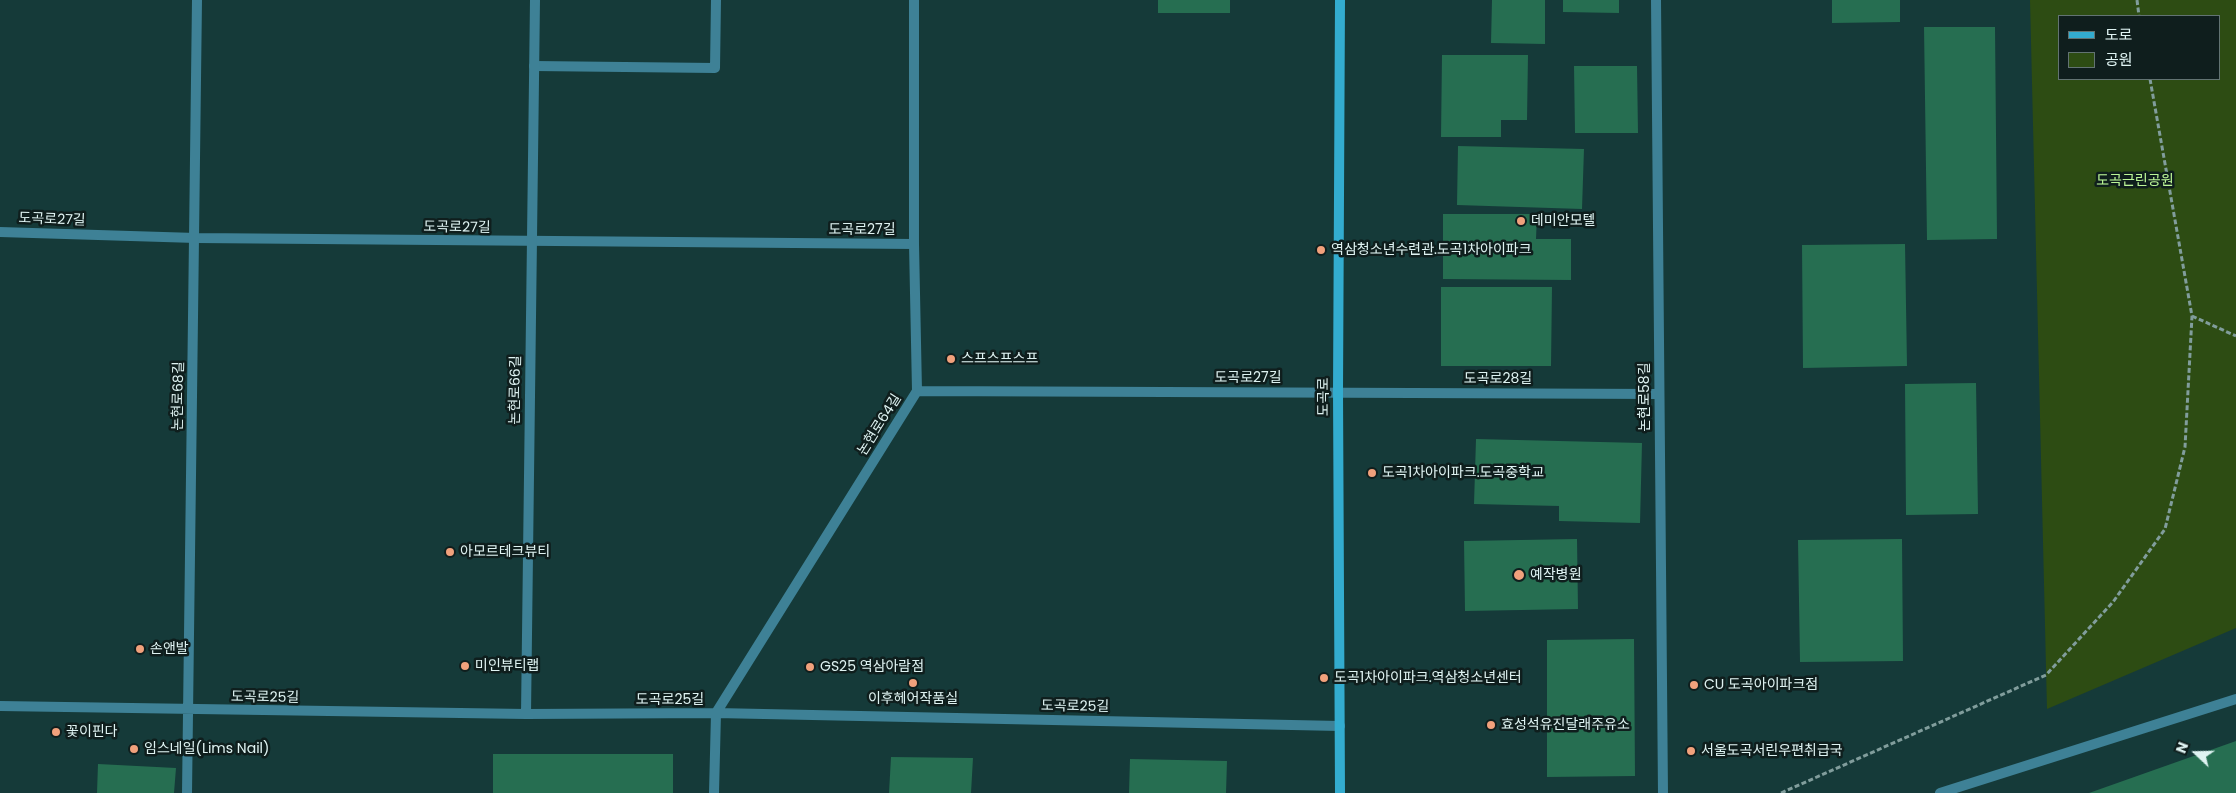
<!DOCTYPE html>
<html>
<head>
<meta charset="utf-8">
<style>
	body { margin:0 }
	#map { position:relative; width:2236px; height:793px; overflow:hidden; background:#153a39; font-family:Poppins,"Noto Sans KR",sans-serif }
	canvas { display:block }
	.legend { position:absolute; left:2058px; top:15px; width:162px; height:65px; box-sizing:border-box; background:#0f1e1d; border:1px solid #627372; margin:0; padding:6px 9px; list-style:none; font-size:15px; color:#dff3f2 }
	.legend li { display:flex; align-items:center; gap:10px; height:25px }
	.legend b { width:25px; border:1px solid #627372 }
	.north { position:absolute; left:2171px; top:728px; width:50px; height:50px; -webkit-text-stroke:4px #0f1e1d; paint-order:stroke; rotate:291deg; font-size:14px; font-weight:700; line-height:20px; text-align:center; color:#dff3f2 }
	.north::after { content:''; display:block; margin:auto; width:18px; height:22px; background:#dff3f2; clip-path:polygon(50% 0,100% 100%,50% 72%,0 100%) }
</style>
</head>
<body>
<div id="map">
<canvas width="2236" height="793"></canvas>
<ul class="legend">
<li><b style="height:6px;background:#33accf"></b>도로</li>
<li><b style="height:14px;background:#2d4c13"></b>공원</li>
</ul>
<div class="north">N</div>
</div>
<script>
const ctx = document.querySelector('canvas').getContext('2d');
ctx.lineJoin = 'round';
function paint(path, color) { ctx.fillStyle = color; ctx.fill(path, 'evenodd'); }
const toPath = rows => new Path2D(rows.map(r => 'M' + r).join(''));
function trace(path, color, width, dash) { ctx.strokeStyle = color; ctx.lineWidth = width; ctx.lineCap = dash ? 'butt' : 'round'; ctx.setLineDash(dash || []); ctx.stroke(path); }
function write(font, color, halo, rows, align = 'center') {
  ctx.font = font + ' Poppins,"Noto Sans KR",sans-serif'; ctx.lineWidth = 5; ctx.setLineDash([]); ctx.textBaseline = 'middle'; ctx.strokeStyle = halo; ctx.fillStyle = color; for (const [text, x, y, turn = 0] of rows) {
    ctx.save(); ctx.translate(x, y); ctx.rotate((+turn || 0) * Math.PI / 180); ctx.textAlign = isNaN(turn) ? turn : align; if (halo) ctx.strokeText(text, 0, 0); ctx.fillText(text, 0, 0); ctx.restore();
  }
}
paint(toPath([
	[2030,0,2236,0,2236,628,2047,709],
	[2220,16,2220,79,2060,79,2060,16]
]), '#2d4c13');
paint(toPath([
	[1158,0,1230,0,1230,13,1158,13],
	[1492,0,1545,0,1545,44,1491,43],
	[1563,0,1619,0,1619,13,1563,12],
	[1832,0,1900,0,1900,22,1832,23],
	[1924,27,1995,27,1997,239,1927,240],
	[1442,55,1528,55,1527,120,1501,120,1501,137,1441,137],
	[1574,66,1637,66,1638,133,1575,133],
	[1458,146,1584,149,1582,209,1457,205],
	[1443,214,1537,214,1536,239,1571,239,1571,280,1443,279],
	[1905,244,1907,366,1803,368,1802,245],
	[1441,287,1552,287,1551,366,1441,366],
	[1976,383,1978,514,1906,515,1905,384],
	[1476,439,1642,443,1640,523,1559,521,1559,506,1474,504],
	[1577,539,1578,609,1465,611,1464,541],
	[1902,539,1903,661,1800,662,1798,540],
	[1634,639,1635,776,1547,777,1547,640],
	[2236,741,2236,793,2089,793],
	[493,754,673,754,673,793,493,793],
	[891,757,973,758,971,793,889,793],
	[1130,759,1227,761,1226,793,1129,793],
	[98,764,176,768,174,793,97,793]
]), '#266e51');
trace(toPath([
	[2137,0,2139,16],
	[2192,316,2236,336],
	[1781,793,2046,675,2113,602,2165,529,2185,447,2192,316,2150,79]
]), '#819d9c', 3, [5, 2.5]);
trace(toPath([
	[534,66,715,68,716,0],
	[0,232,196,238,914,244],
	[1940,793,2236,699]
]), '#3e8196', 10);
trace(toPath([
	[1656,0,1663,793],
	[917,391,1659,394],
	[0,706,526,714,716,713,1340,726],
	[526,714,535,0],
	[187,793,197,0],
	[714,793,716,713,917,391,914,244,914,0]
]), '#3e8196', 10);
trace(toPath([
	[1340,793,1338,391,1340,0]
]), '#33accf', 10);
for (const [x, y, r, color] of [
	[1521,221,5,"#f1a17c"],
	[1321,250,5,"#f1a17c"],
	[951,359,5,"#f1a17c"],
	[1372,473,5,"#f1a17c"],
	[450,552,5,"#f1a17c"],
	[1519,575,6,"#f1a17c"],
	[140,649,5,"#f1a17c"],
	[465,666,5,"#f1a17c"],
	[810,667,5,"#f1a17c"],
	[1324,678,5,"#f1a17c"],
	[913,683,5,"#f1a17c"],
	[1694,685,5,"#f1a17c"],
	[1491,725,5,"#f1a17c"],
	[56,732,5,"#f1a17c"],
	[134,749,5,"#f1a17c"],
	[1691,751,5,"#f1a17c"]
]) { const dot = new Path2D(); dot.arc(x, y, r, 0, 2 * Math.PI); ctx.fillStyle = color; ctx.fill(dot); trace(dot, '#0f1e1d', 2); }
write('14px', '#bcf697', '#0f1e1d', [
	["도곡근린공원",2135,181]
]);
write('14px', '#dff3f2', '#0f1e1d', [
	["도곡로27길",52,220,2],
	["도곡로27길",457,228,1],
	["도곡로27길",862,230],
	["도곡로27길",1248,378],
	["도곡로28길",1498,379],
	["논현로66길",516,390,-89],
	["논현로68길",179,396,-89],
	["도곡로",1324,397,-90],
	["논현로58길",1645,397,-90],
	["논현로64길",880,425,-58],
	["도곡로25길",265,698,1],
	["도곡로25길",670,700],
	["도곡로25길",1075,707,1]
]);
write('14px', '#dff3f2', '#0f1e1d', [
	["데미안모텔",1531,221],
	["역삼청소년수련관.도곡1차아이파크",1331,250],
	["스프스프스프",961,359],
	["도곡1차아이파크.도곡중학교",1382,473],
	["아모르테크뷰티",460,552],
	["예작병원",1530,575],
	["손앤발",150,649],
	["미인뷰티랩",475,666],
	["GS25 역삼아람점",820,667],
	["도곡1차아이파크.역삼청소년센터",1334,678],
	["CU 도곡아이파크점",1704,685],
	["이후헤어작품실",913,699,"center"],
	["효성석유진달래주유소",1501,725],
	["꽃이핀다",66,732],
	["임스네일(Lims Nail)",144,749],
	["서울도곡서린우편취급국",1701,751]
], 'left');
</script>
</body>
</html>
